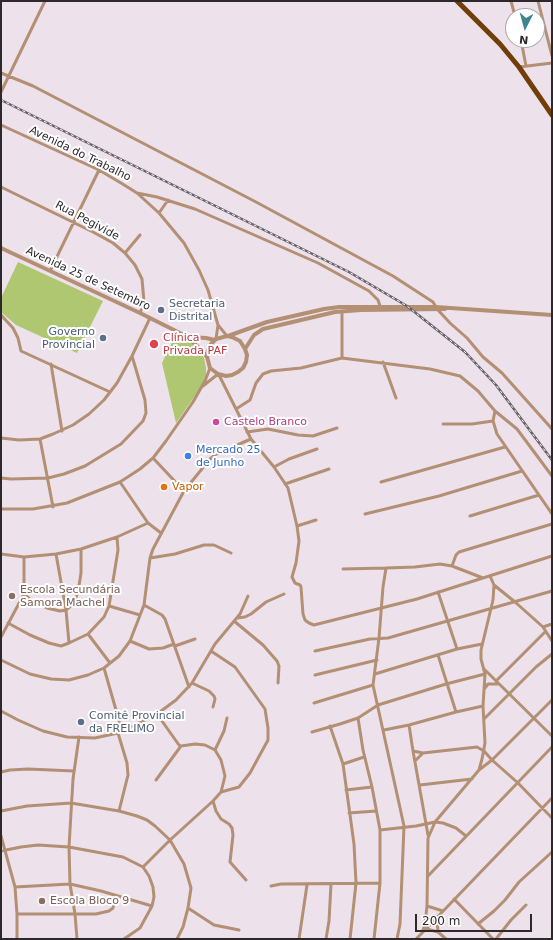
<!DOCTYPE html>
<html>
<head>
<meta charset="utf-8">
<style>
	body { margin:0 }
	#map { position:relative; width:553px; height:940px; overflow:hidden; background:#ede2ec; font-family:"DejaVu Sans",sans-serif }
	canvas { display:block }
	.frame { position:absolute; inset:0; border:2px solid #2d282c; pointer-events:none }
	.north { position:absolute; left:505px; top:8px; width:40px; height:40px; box-sizing:border-box; background:#fff; border:1px solid #aba9ab; border-radius:50%; rotate:186deg; font-size:11px; font-weight:700; line-height:16px; text-align:center; color:#2d282c }
	.north::after { content:''; display:block; margin:auto; width:14px; height:18px; background:#3f8590; clip-path:polygon(50% 0,100% 100%,50% 72%,0 100%) }
	.scale { position:absolute; left:415px; top:914px; width:117px; height:18px; box-sizing:border-box; border:2px solid #2d282c; border-top:0; padding-left:5px; font-size:12px; line-height:14px; white-space:nowrap; color:#2d282c; -webkit-text-stroke:3px #fff; paint-order:stroke }
</style>
</head>
<body>
<div id="map">
<canvas width="553" height="940"></canvas>
<div class="frame"></div>
<div class="north">N</div>
<div class="scale">200 m</div>
</div>
<script>
const ctx = document.querySelector('canvas').getContext('2d');
ctx.lineJoin = 'round';
function paint(path, color) { ctx.fillStyle = color; ctx.fill(path, 'evenodd'); }
const toPath = rows => new Path2D(rows.map(r => 'M' + r).join(''));
function trace(path, color, width, dash) { ctx.strokeStyle = color; ctx.lineWidth = width; ctx.lineCap = dash ? 'butt' : 'round'; ctx.setLineDash(dash || []); ctx.stroke(path); }
function write(font, color, halo, rows, align = 'center') {
  ctx.font = font + ' "DejaVu Sans",sans-serif'; ctx.lineWidth = 4; ctx.setLineDash([]); ctx.textBaseline = 'middle'; ctx.strokeStyle = halo; ctx.fillStyle = color; for (const [text, x, y, turn = 0] of rows) {
    ctx.save(); ctx.translate(x, y); ctx.rotate((+turn || 0) * Math.PI / 180); ctx.textAlign = isNaN(turn) ? turn : align; if (halo) ctx.strokeText(text, 0, 0); ctx.fillText(text, 0, 0); ctx.restore();
  }
}
paint(toPath([
	[18,262,103,301,77,353,16,325,1,312,1,298],
	[176,334,195,344,204,358,206,368,206,378,204,383,176,423,162,363]
]), '#afc770');
trace(toPath([
	[511,1,515,16],
	[538,1,552,56],
	[521,40,526,66],
	[519,67,552,63],
	[1,73,33,86,256,202,393,276,433,302,436,307],
	[1,92,45,1],
	[1,125,99,170,121,183,137,193,159,213,184,243,199,270,208,290,218,325,227,336],
	[1,187,93,232,113,243,125,253,135,265,142,279,144,302,140,313],
	[137,193,157,197,195,209,318,263,369,291,378,300,380,306],
	[159,213,168,200],
	[125,253,140,235],
	[50,271,99,170],
	[438,310,450,323,467,338,483,357,502,373,552,429],
	[342,311,342,358],
	[1,315,13,328,18,338,21,351,110,392],
	[216,339,218,325],
	[383,362,396,398],
	[51,364,62,431],
	[219,375,251,439,274,467,288,488,297,526,299,541,296,563,292,577,295,583,300,585,301,587,303,614,305,620,309,623,314,625,417,599,552,556],
	[203,386,218,374],
	[236,409,250,400,256,383,263,374,271,371,301,368,342,358,430,369,460,376,478,391,495,411,493,421,497,434,552,514],
	[495,411,517,429,552,476],
	[443,424,472,424,493,421],
	[247,432,268,429,298,435,313,436,337,428],
	[1,438,19,440,40,439,53,434,73,425,89,414,104,400,117,383,132,356,150,318],
	[40,439,53,507],
	[274,467,289,459,317,449],
	[1,478,11,479,48,478,64,474,85,466,121,444,143,421,146,413,145,400,132,356],
	[120,482,148,523,161,533],
	[381,482,505,447],
	[285,484,329,469],
	[184,491,210,459,216,454,251,439],
	[1,509,33,509,67,503,120,482,140,469,153,458,166,441,193,402,205,381,210,368],
	[365,514,439,496,522,471],
	[470,516,539,495],
	[297,526,316,520],
	[1,554,24,557,56,554,81,549,117,537,148,523],
	[56,554,66,610,69,643],
	[150,558,175,554,204,545,214,545,231,553],
	[452,566,456,555,459,552,552,524],
	[343,569,386,568],
	[494,585,515,602,543,627,552,641],
	[438,592,457,649],
	[24,594,32,601,47,608,60,611,66,610,74,603,78,592,81,573,81,549],
	[144,605,162,615,165,619,189,687],
	[109,606,140,615],
	[237,618,245,617,251,614,266,602,284,594],
	[234,621,263,645,277,661,279,666,278,683],
	[8,623,30,635,49,643,61,646,69,643,88,634,104,617,109,606,118,550,117,537],
	[543,627,552,624],
	[88,634,110,663],
	[1,637,24,594,24,557],
	[130,641,149,649,163,648,174,644],
	[175,646,195,639],
	[211,651,235,667,265,709,268,728,268,740,250,773,239,787,221,792],
	[315,651,370,639,388,638,552,591],
	[438,655,456,712],
	[1,660,30,674,51,679,69,680,88,675,104,668,119,656,130,641,144,605,150,558,153,549,184,491,153,458],
	[104,668,122,731],
	[484,669,552,736],
	[375,674,457,649,482,644],
	[315,675,377,660],
	[496,681,545,632],
	[192,683,209,691,214,696,215,699,213,707],
	[485,688,488,684,498,684],
	[314,703,373,685],
	[483,706,456,712,409,725,413,751,423,753,477,747,484,751,492,760,518,783,552,818],
	[1,711,18,720,43,731,67,737,95,738,118,733,129,728,157,714,176,700,192,683,215,644,240,614,248,596],
	[484,719,536,667,552,654],
	[330,726,343,764,354,844,356,883,350,939],
	[384,730,409,725],
	[312,732,340,724,358,718],
	[118,733,127,763,128,775,119,811],
	[215,750,224,731,227,718],
	[413,751,428,835],
	[415,761,423,753],
	[343,764,364,757],
	[479,770,492,760,552,700],
	[1,772,10,770,28,769,74,771],
	[156,780,181,746],
	[420,785,472,779],
	[346,790,372,787],
	[213,801,216,811,221,819,229,824,232,828,233,835,230,862,246,880],
	[1,811,27,806,71,803,119,811,137,816,147,820,155,826,170,840,184,864,191,888,188,908,183,927,177,939],
	[349,813,376,811],
	[380,830,416,826,435,822,443,823,456,828,466,836],
	[1,836,15,887,17,914,17,939],
	[1,851,21,847,38,845,69,847,123,857,143,867,149,876,153,887,154,897,152,906,140,928,124,939],
	[143,867,170,840,213,801,221,792,225,776,221,760,215,750,205,745,195,744,181,746,179,745,157,714],
	[428,876,552,747],
	[271,886,281,884,380,883],
	[15,887,70,884,101,891,152,906],
	[454,899,493,939],
	[427,906,443,911],
	[188,908,214,925,239,930],
	[17,914,96,914,109,911,113,908,116,896],
	[437,918,438,932],
	[478,924,494,911,505,900,519,882,552,852],
	[427,929,438,932,446,939],
	[423,932,552,798],
	[77,939,75,914,70,884,69,847,73,779,79,737],
	[299,939,307,885],
	[326,939,329,921,331,884],
	[374,939,380,883,380,830,372,787,363,750,358,718,378,705,446,684,485,674],
	[397,939,400,924,404,826,373,685,379,638,383,587,386,568,415,567,440,564,452,566,483,578],
	[416,939,422,933,425,924,427,906,428,838,432,829,435,822,479,770,482,759,485,743,483,706,485,674,481,659,481,650,493,600,494,585,490,576],
	[496,939,511,920,526,905]
]), '#b38f74', 3);
trace(toPath([
	[1,248,140,313,188,337,203,352,207,357,210,368,218,374,226,376,232,375,238,372,243,368,246,362,247,355,245,349,240,341,232,337,227,336,216,339,211,344,208,350,207,357],
	[228,336,267,322,324,309,339,307,436,307,552,315],
	[188,337,206,338,215,340],
	[245,349,254,335,263,329,335,312,361,310,445,309]
]), '#b38f74', 4);
trace(toPath([
	[457,1,500,44,519,67,552,115]
]), '#713d08', 5);
const rail = toPath([
	[1,100,349,272,407,306,465,352,496,385,552,460]
]);
trace(rail, '#666065', 2.5);
trace(rail, '#fff', 1, [3]);
for (const [x, y, r, color] of [
	[161,310,4,"#5c6f8a"],
	[103,338,4,"#5c6f8a"],
	[154,344,5,"#e0444e"],
	[216,422,4,"#d1479c"],
	[188,456,4,"#3f7fe0"],
	[164,487,4,"#e8710a"],
	[12,596,4,"#8d6e63"],
	[81,722,4,"#5c6f8a"],
	[42,901,4,"#8d6e63"]
]) { const dot = new Path2D(); dot.arc(x, y, r, 0, 2 * Math.PI); ctx.fillStyle = color; ctx.fill(dot); trace(dot, '#fff', 1.5); }
write('11px', '#2d282c', '#fff', [
	["Avenida do Trabalho",80,154,26],
	["Rua Pegivide",87,221,28],
	["Avenida 25 de Setembro",88,279,25]
]);
write('11px', '#4e5e75', '#fff', [
	["Secretaria",169,304],
	["Distrital",169,317],
	["Governo",95,332,"right"],
	["Provincial",95,345,"right"],
	["Comitê Provincial",89,716],
	["da FRELIMO",89,729]
], 'left');
write('11px', '#be3a42', '#fff', [
	["Clínica",163,338],
	["Privada PAF",163,351]
], 'left');
write('11px', '#b23c85', '#fff', [
	["Castelo Branco",224,422]
], 'left');
write('11px', '#366cbe', '#fff', [
	["Mercado 25",196,450],
	["de Junho",196,463]
], 'left');
write('11px', '#c56008', '#fff', [
	["Vapor",172,487]
], 'left');
write('11px', '#785e54', '#fff', [
	["Escola Secundária",20,590],
	["Samora Machel",20,603],
	["Escola Bloco 9",50,901]
], 'left');
</script>
</body>
</html>
